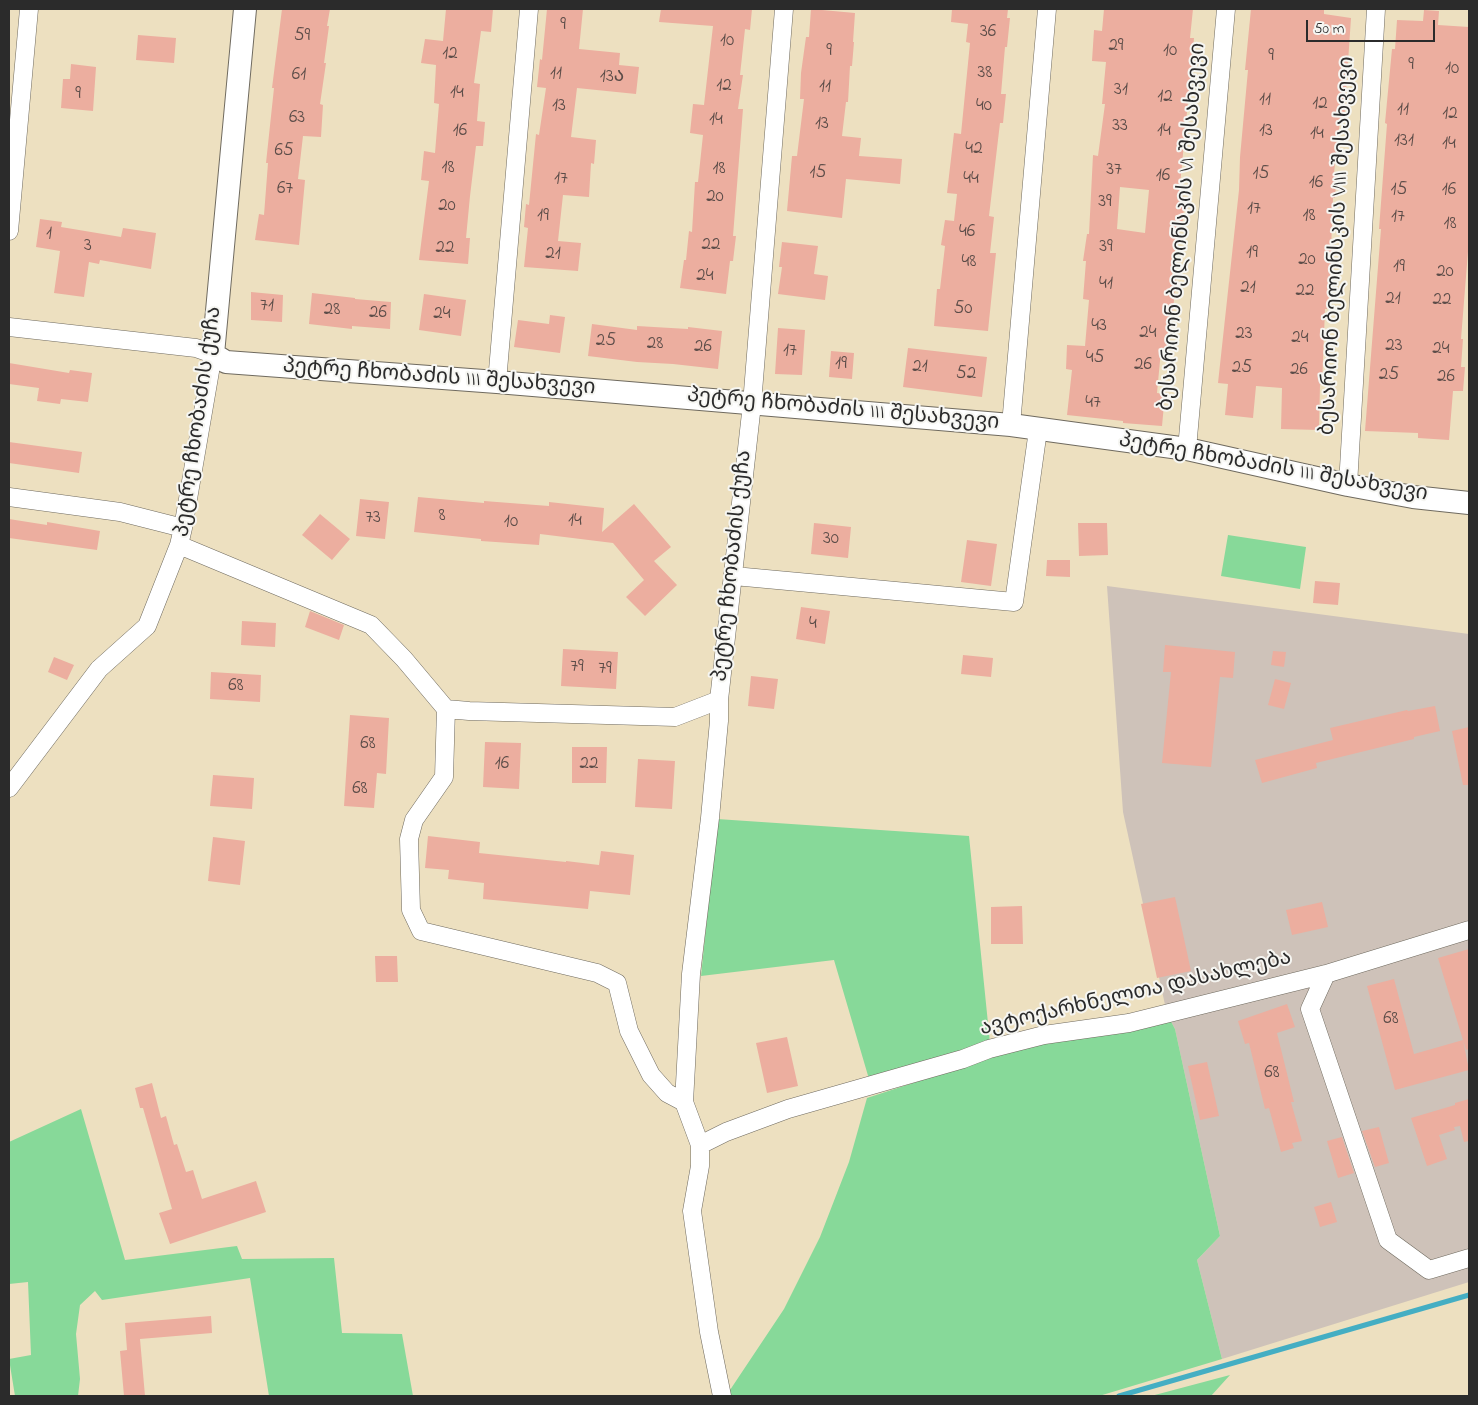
<!DOCTYPE html>
<html>
<head>
<meta charset="utf-8">
<style>
	body { margin:0 }
	#map { position:relative; width:1478px; height:1405px; overflow:hidden; background:#ede0c0; font-family:"Indie Flower",sans-serif }
	canvas { display:block }
	.frame { position:absolute; inset:0; border:10px solid #2b2b2b; pointer-events:none }
	.scale { position:absolute; left:1306px; top:20px; width:129px; height:22px; box-sizing:border-box; border:2px solid #2b2b2b; border-top:0; padding-left:6px; font-size:15px; line-height:18px; white-space:nowrap; color:#2b2b2b; -webkit-text-stroke:4px #f6f6f2; paint-order:stroke }
</style>
</head>
<body>
<div id="map">
<canvas width="1478" height="1405"></canvas>
<div class="frame"></div>
<div class="scale">50 m</div>
</div>
<script>
const ctx = document.querySelector('canvas').getContext('2d');
ctx.lineJoin = 'round';
function paint(path, color) { ctx.fillStyle = color; ctx.fill(path, 'evenodd'); }
const toPath = rows => new Path2D(rows.map(r => 'M' + r).join(''));
function trace(path, color, width, dash) { ctx.strokeStyle = color; ctx.lineWidth = width; ctx.lineCap = dash ? 'butt' : 'round'; ctx.setLineDash(dash || []); ctx.stroke(path); }
function write(font, color, halo, rows, align = 'center') {
  ctx.font = font + ' "Indie Flower","Noto Sans Georgian",sans-serif'; ctx.lineWidth = 4; ctx.setLineDash([]); ctx.textBaseline = 'middle'; ctx.strokeStyle = halo; ctx.fillStyle = color; for (const [text, x, y, turn = 0] of rows) {
    ctx.save(); ctx.translate(x, y); ctx.rotate((+turn || 0) * Math.PI / 180); ctx.textAlign = isNaN(turn) ? turn : align; if (halo) ctx.strokeText(text, 0, 0); ctx.fillText(text, 0, 0); ctx.restore();
  }
}
paint(toPath([
	[1107,586,1469,634,1469,1282,1222,1359,1197,1260,1220,1236,1175,1029,1167,1014,1123,812]
]), '#cec2b9');
paint(toPath([
	[1228,535,1306,547,1300,589,1221,576],
	[717,819,969,836,990,1043,869,1079,834,960,701,976],
	[1167,1014,1175,1029,1220,1236,1197,1260,1222,1359,1099,1396,726,1396,784,1309,820,1237,849,1162,867,1098,974,1063,994,1054],
	[81,1109,125,1260,237,1246,242,1259,334,1258,342,1333,402,1334,413,1396,269,1396,250,1278,102,1300,95,1291,80,1305,76,1334,80,1379,78,1396,15,1396,9,1359,31,1355,28,1282,9,1284,9,1142],
	[1230,1375,1211,1396,1151,1396]
]), '#87d999');
trace(toPath([
	[1119,1396,1469,1295]
]), '#44aec3', 5);
paint(toPath([
	[282,9,330,9,327,26,329,26,324,63,326,63,320,104,323,105,321,137,303,136,298,179,305,180,299,245,255,240,259,214,264,215,268,163,266,163,274,88,272,88],
	[446,9,493,9,491,32,481,31,474,83,480,84,477,121,485,122,483,146,476,146,470,196,466,238,470,238,468,264,419,260,429,181,421,180,424,151,435,153,439,104,434,103,436,65,421,63,425,39,443,41],
	[547,9,583,9,579,49,620,53,619,65,639,67,636,94,577,88,571,137,596,140,594,164,591,163,589,197,563,195,558,241,581,243,578,271,524,267,528,228,524,227,526,204,529,205,536,134,539,135,546,88,537,87,540,59,542,60],
	[661,9,752,9,750,30,745,29,740,75,743,75,738,109,743,109,733,236,736,236,733,261,730,261,726,294,680,288,684,260,686,260,689,231,692,232,695,182,698,182,703,135,690,133,693,104,704,105,713,26,659,22],
	[811,9,855,13,853,42,854,42,852,66,850,66,848,102,846,102,842,136,861,138,859,156,902,159,900,184,846,179,842,218,787,211,792,156,797,156,804,99,800,99,801,73,806,37,809,37],
	[952,9,1008,9,1007,18,1010,18,1007,47,1005,47,1001,94,1006,94,1003,123,1000,123,989,216,994,217,990,253,996,253,988,331,934,326,937,289,940,289,945,246,941,245,945,220,954,221,957,194,947,193,954,133,961,134,970,43,966,42,968,24,951,22],
	[1104,9,1193,9,1190,38,1194,38,1179,196,1185,197,1182,228,1178,227,1172,276,1176,277,1173,311,1170,311,1167,350,1161,350,1157,393,1165,394,1162,426,1123,423,1123,421,1067,415,1072,370,1066,369,1067,345,1085,346,1089,300,1083,299,1086,261,1083,261,1087,234,1089,234,1093,155,1098,156,1105,104,1102,104,1106,62,1092,61,1094,30,1102,31],
	[1120,187,1149,190,1145,233,1117,229],
	[1251,9,1324,9,1324,14,1351,18,1344,122,1340,121,1334,173,1337,173,1335,198,1333,198,1331,250,1332,250,1328,309,1325,309,1322,385,1320,385,1319,430,1281,429,1282,388,1256,386,1253,418,1225,415,1228,384,1218,383,1239,190,1240,157,1248,70,1245,70],
	[1424,10,1439,11,1438,25,1469,27,1469,200,1468,214,1469,214,1469,239,1461,339,1463,339,1461,367,1465,367,1463,391,1453,391,1449,440,1418,438,1418,433,1365,431,1381,229,1379,229,1387,124,1385,123,1392,49,1395,49,1397,20,1423,21],
	[138,35,176,38,174,63,136,60],
	[71,64,96,67,93,111,61,108,63,79,70,79],
	[40,219,62,222,61,227,121,237,123,228,156,233,151,269,100,260,99,264,89,262,84,297,54,293,60,251,36,247],
	[782,242,818,246,814,274,828,276,825,300,778,294,782,267,779,267],
	[251,292,283,295,282,322,251,320],
	[312,293,355,298,355,299,391,302,390,329,352,326,352,329,309,324],
	[424,294,466,300,461,336,419,330],
	[550,315,565,317,560,353,514,347,518,320,549,324],
	[592,324,637,330,637,326,688,329,688,327,722,331,718,369,673,364,637,362,588,356],
	[778,328,805,330,802,375,775,374],
	[908,348,987,357,982,397,903,387],
	[831,351,854,353,852,379,829,377],
	[9,363,69,373,70,370,92,373,88,402,61,399,60,404,37,401,39,388,9,384],
	[9,442,82,452,79,473,9,463],
	[418,497,484,503,484,501,549,506,549,502,604,508,602,532,634,504,671,547,654,561,677,585,645,616,626,597,644,580,613,543,540,534,539,545,481,541,481,539,414,532],
	[360,499,389,502,385,539,356,536],
	[320,514,350,539,332,560,302,535],
	[9,519,47,525,47,522,100,531,97,550,9,538],
	[814,523,851,527,848,558,811,554],
	[1078,523,1107,523,1108,555,1079,556],
	[967,540,997,544,991,586,961,582],
	[1047,560,1070,560,1070,577,1046,576],
	[1315,581,1340,583,1338,605,1313,603],
	[801,607,830,611,825,644,796,639],
	[310,611,344,625,339,640,305,627],
	[242,621,276,623,275,647,241,645],
	[1165,645,1235,652,1233,678,1220,677,1211,767,1162,763,1171,672,1163,672],
	[563,649,618,652,616,689,561,686],
	[1273,651,1286,652,1284,667,1271,665],
	[963,655,993,658,991,677,961,674],
	[54,657,74,665,67,680,48,672],
	[211,672,261,675,260,702,210,699],
	[751,676,778,679,774,709,748,706],
	[1275,679,1291,683,1284,709,1268,705],
	[1435,706,1440,731,1414,737,1414,739,1316,763,1317,768,1262,783,1255,760,1333,740,1330,728,1407,710,1408,711],
	[350,715,389,718,386,774,377,773,374,808,344,806],
	[1469,727,1469,785,1463,785,1452,731],
	[485,742,521,743,519,789,483,787],
	[572,747,607,747,606,783,572,783],
	[638,759,675,761,672,809,635,807],
	[213,775,254,778,252,809,210,806],
	[428,836,480,842,479,853,566,862,566,861,599,865,601,851,634,855,630,895,590,891,588,909,483,899,484,883,448,879,449,870,425,868],
	[213,837,245,841,240,885,208,881],
	[1175,897,1191,971,1157,978,1141,904],
	[1322,902,1328,927,1292,935,1286,910],
	[1022,906,1023,944,991,944,991,907],
	[1469,949,1469,1049,1466,1050,1438,958],
	[375,956,397,956,398,982,376,982],
	[1394,979,1414,1054,1463,1040,1469,1070,1395,1090,1367,986],
	[1287,1004,1295,1027,1277,1033,1294,1102,1291,1102,1302,1141,1292,1143,1294,1148,1281,1152,1269,1108,1265,1109,1249,1043,1245,1044,1238,1021],
	[787,1037,798,1086,767,1093,756,1043],
	[1207,1062,1219,1116,1200,1120,1188,1066],
	[152,1083,161,1118,166,1116,174,1145,177,1144,186,1172,193,1170,202,1199,256,1181,266,1212,170,1244,159,1213,172,1209,143,1108,140,1108,135,1088],
	[1469,1099,1469,1141,1464,1142,1460,1126,1454,1127,1455,1130,1439,1135,1447,1159,1427,1166,1411,1118,1455,1105,1455,1103],
	[1379,1127,1389,1163,1375,1167,1362,1131],
	[1342,1137,1354,1173,1338,1178,1327,1141],
	[1331,1202,1337,1222,1320,1227,1314,1207],
	[211,1316,212,1333,140,1339,145,1396,124,1396,120,1351,127,1350,125,1323]
]), '#ecae9f');
const minor = toPath([
	[9,231,29,9],
	[9,327,196,348,213,354,183,528,179,545,147,626,99,669,9,788],
	[497,382,529,9],
	[1011,425,1047,9],
	[1187,449,1226,9],
	[1348,485,1376,9],
	[9,497,120,512,183,528],
	[179,545,371,625,404,659,446,709,469,711,675,717,719,700],
	[734,576,1014,602,1038,430],
	[446,709,444,777,414,820,409,839,411,910,421,931,597,973,617,983,629,1031,651,1075,667,1093,684,1102],
	[1326,974,1310,1009,1388,1240,1429,1270,1469,1258],
	[700,1145,726,1132,788,1109,963,1059,989,1049,1044,1035,1129,1023,1326,974,1469,930],
	[722,1396,709,1332,692,1211,700,1166,700,1145,684,1102,691,974,710,818,719,721,719,700,752,404,784,9]
]);
const tertiary = toPath([
	[245,9,213,354,226,362,497,382,1011,425,1187,449,1348,485,1413,497,1469,503]
]);
trace(minor, '#6f6a5f', 19);
trace(tertiary, '#6f6a5f', 24);
trace(minor, '#fff', 18);
trace(tertiary, '#fff', 22);
write('19px', '#5b4c48', null, [
	["9",563,26],
	["36",988,33],
	["59",302,37],
	["10",727,42],
	["29",1116,47],
	["9",829,52],
	["10",1170,52],
	["12",450,55],
	["9",1271,57],
	["9",1411,66],
	["10",1452,70],
	["38",985,74],
	["11",556,75],
	["61",299,76],
	["13ა",612,78],
	["12",724,87],
	["11",825,88],
	["31",1121,91],
	["14",457,94],
	["9",78,95],
	["12",1165,98],
	["11",1265,101],
	["12",1320,105],
	["13",559,107],
	["40",984,107],
	["11",1403,111],
	["12",1450,115],
	["63",297,119],
	["14",716,121],
	["13",822,125],
	["33",1120,127],
	["16",460,132],
	["14",1164,132],
	["13",1266,132],
	["14",1317,135],
	["131",1404,142],
	["14",1449,145],
	["42",974,150],
	["65",284,152],
	["18",448,169],
	["18",719,170],
	["37",1114,171],
	["15",818,174],
	["15",1261,175],
	["16",1163,177],
	["17",561,180],
	["44",971,180],
	["16",1316,184],
	["67",285,190],
	["15",1399,191],
	["16",1449,191],
	["20",715,198],
	["39",1105,203],
	["20",447,207],
	["17",1254,210],
	["19",543,217],
	["18",1309,217],
	["17",1398,218],
	["18",1450,225],
	["46",967,233],
	["1",49,235],
	["22",711,246],
	["3",88,247],
	["39",1106,248],
	["22",445,249],
	["19",1252,254],
	["21",553,255],
	["20",1307,261],
	["48",969,263],
	["19",1399,268],
	["20",1445,273],
	["24",705,277],
	["41",1106,285],
	["21",1248,289],
	["22",1305,292],
	["21",1393,300],
	["22",1442,301],
	["71",267,307],
	["50",963,310],
	["28",332,311],
	["26",378,314],
	["24",442,315],
	["43",1099,327],
	["24",1148,334],
	["23",1244,335],
	["24",1300,339],
	["25",606,342],
	["28",655,345],
	["23",1394,347],
	["26",703,348],
	["24",1441,350],
	["17",790,352],
	["45",1095,359],
	["19",841,365],
	["26",1143,366],
	["21",920,368],
	["25",1242,369],
	["26",1299,371],
	["52",966,375],
	["25",1389,376],
	["26",1446,378],
	["47",1093,404],
	["8",442,517],
	["73",373,519],
	["14",575,522],
	["10",511,523],
	["30",831,540],
	["4",813,625],
	["79",577,668],
	["79",605,670],
	["68",236,687],
	["68",368,745],
	["16",502,765],
	["22",589,765],
	["68",360,790],
	["68",1391,1020],
	["68",1272,1074]
]);
write('21px', '#2b2b2b', '#f6f6f2', [
	["ბესარიონ ბელინსკის VI შესახვევი",1184,227,-85],
	["ბესარიონ ბელინსკის VIII შესახვევი",1339,246,-87],
	["პეტრე ჩხობაძის III შესახვევი",439,379,4],
	["პეტრე ჩხობაძის III შესახვევი",843,411,5],
	["პეტრე ჩხობაძის ქუჩა",200,422,-82],
	["პეტრე ჩხობაძის III შესახვევი",1273,469,10],
	["პეტრე ჩხობაძის ქუჩა",734,566,-84],
	["ავტოქარხნელთა დასახლება",1136,995,-13]
]);
</script>
</body>
</html>
